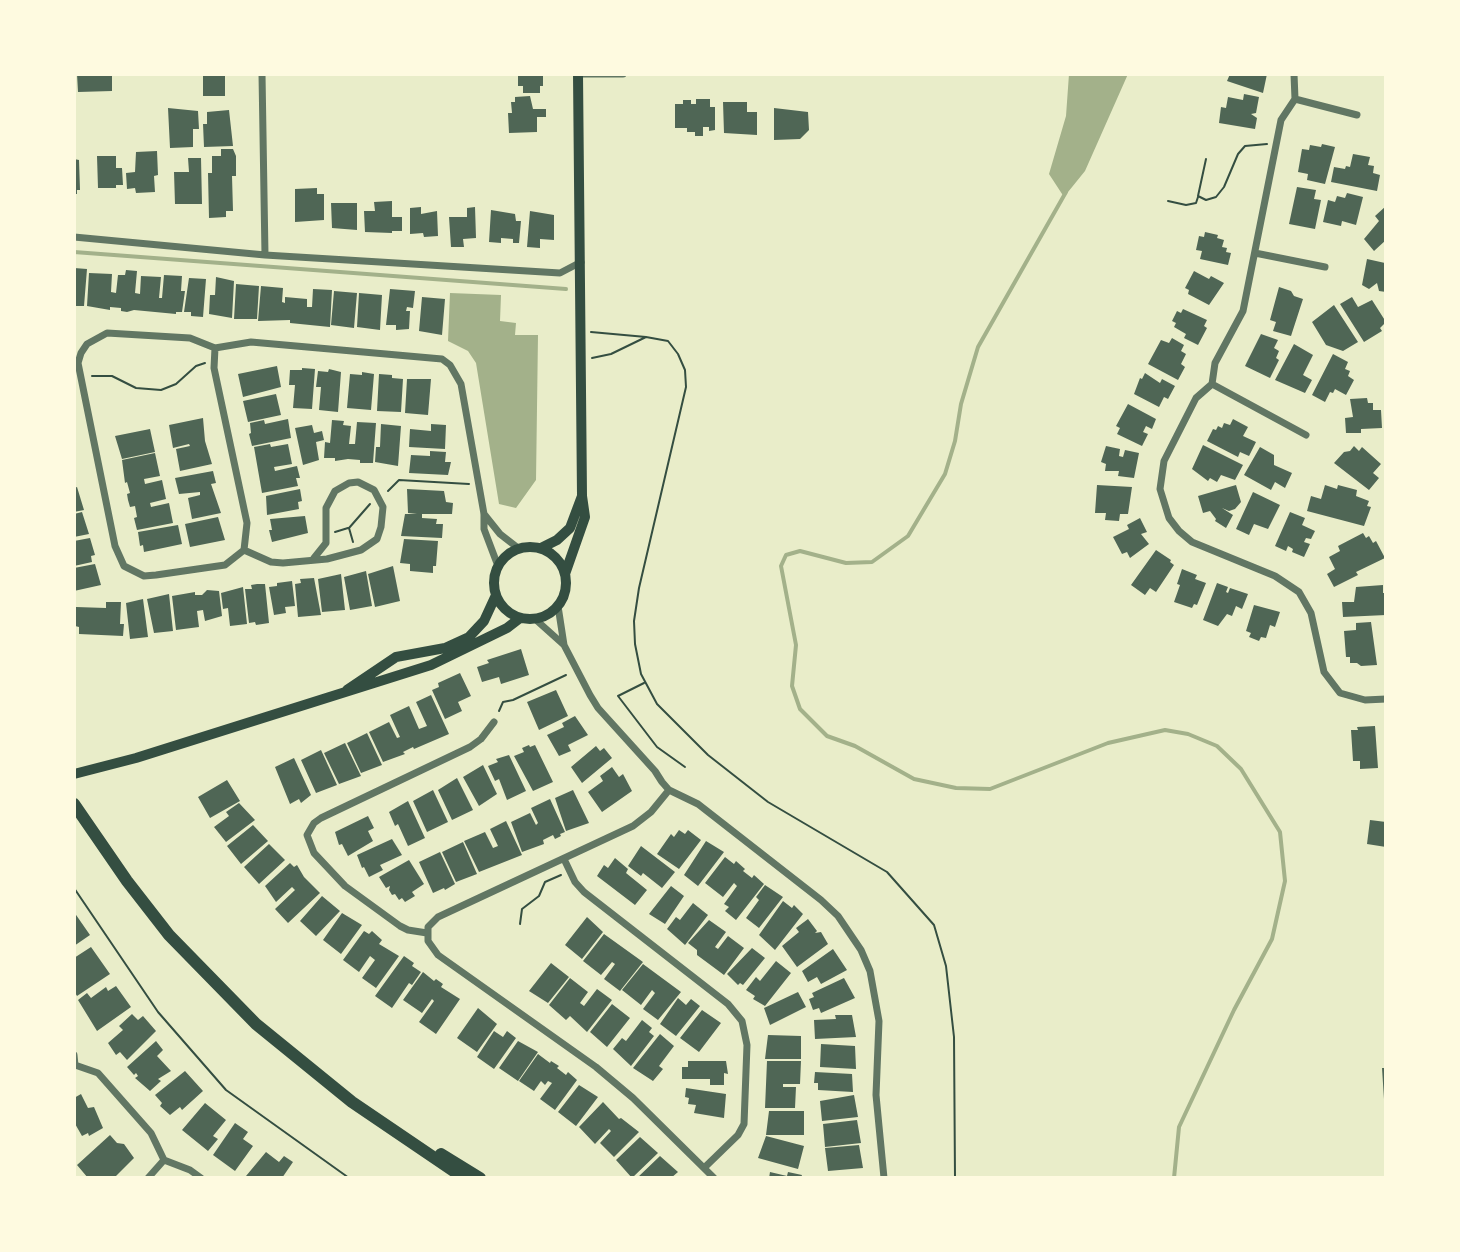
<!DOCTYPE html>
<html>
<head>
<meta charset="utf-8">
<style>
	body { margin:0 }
	#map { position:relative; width:1460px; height:1252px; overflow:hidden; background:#e9edc9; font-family:"Times New Roman",serif }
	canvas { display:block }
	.frame { position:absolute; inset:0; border:76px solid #fefae0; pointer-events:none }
</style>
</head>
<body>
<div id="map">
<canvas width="1460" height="1252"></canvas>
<div class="frame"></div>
</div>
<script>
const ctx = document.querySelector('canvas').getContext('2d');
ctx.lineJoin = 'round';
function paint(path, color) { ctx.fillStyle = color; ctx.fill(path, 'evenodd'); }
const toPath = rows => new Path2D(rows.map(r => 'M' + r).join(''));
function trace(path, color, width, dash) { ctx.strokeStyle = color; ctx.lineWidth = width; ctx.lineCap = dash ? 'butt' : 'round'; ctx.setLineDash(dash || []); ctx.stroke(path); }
paint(toPath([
	[1069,74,1128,74,1085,171,1064,197,1049,174,1066,116],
	[450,293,501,295,500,321,516,323,515,335,538,335,536,480,516,508,499,504,476,363,468,351,448,341]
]), '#a3b18a');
trace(toPath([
	[1066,192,978,347,961,404,955,441,945,474,908,536,872,562,846,563,800,551,786,555,781,566,796,645,792,686,800,709,827,736,855,746,914,779,956,788,990,789,1108,743,1165,730,1188,734,1217,746,1241,769,1280,832,1285,881,1272,939,1234,1010,1179,1127,1174,1178],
	[74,252,566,289]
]), '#a3b18a', 4);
paint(toPath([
	[77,74,112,74,112,91,78,92],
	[203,74,225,74,225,96,203,96],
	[518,74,543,74,543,86,540,86,540,93,523,93,523,86,518,86],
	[1230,74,1267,74,1263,93,1227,81],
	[1244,94,1259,97,1256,113,1251,114,1257,118,1255,129,1219,123,1221,107,1226,108,1228,97,1243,100],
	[530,96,533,109,546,109,546,117,537,117,537,132,509,133,508,113,512,113,511,102,515,102,515,97],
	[696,99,710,99,710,107,715,107,715,130,709,131,709,127,703,127,703,136,695,136,695,132,687,132,687,128,675,128,675,104,683,104,683,100,691,100,691,104,696,104],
	[723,102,747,102,747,112,757,112,757,135,724,133],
	[168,108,198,111,199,129,193,129,193,147,170,148],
	[774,108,808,112,809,130,800,139,774,140],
	[229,110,233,146,204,147,203,124,207,124,207,112],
	[1322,144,1335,147,1325,184,1307,180,1308,174,1298,172,1302,149,1309,150,1310,145,1321,147],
	[221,149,233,149,236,156,236,176,232,176,233,211,226,211,226,217,209,218,208,173,212,173,212,156,221,156],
	[157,151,158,175,154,176,155,192,136,193,135,188,127,189,126,173,135,172,136,152],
	[1353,154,1370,157,1368,165,1374,166,1373,173,1380,175,1377,191,1331,182,1334,167,1345,169,1346,166,1350,167],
	[97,156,116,156,116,168,122,168,123,185,116,185,116,188,98,188],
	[188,158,201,158,202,204,175,204,174,172,189,172],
	[74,159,79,160,80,190,77,190,77,194,74,194],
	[1297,187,1316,190,1314,199,1321,200,1315,229,1289,224],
	[317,188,317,194,324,194,324,220,295,222,295,189],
	[1347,193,1363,197,1356,225,1342,221,1341,226,1323,222,1328,200,1335,202,1337,196,1345,198],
	[392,201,392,217,402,217,402,231,392,231,392,233,365,232,364,211,375,211,374,202],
	[331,203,357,203,357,230,332,228],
	[1386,206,1386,240,1374,251,1364,239,1379,221,1375,216],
	[421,207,421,214,437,211,438,236,424,237,423,233,410,234,410,208],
	[475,207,476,238,463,239,464,247,451,247,449,217,467,217,467,208],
	[491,210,515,214,516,221,521,221,519,243,513,243,513,239,501,238,501,243,489,242],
	[530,211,554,215,554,240,540,239,540,248,527,247],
	[1205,232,1218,235,1217,238,1224,240,1222,247,1227,248,1226,252,1231,253,1228,265,1200,259,1202,251,1196,250,1199,236,1204,237],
	[1367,259,1385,263,1386,292,1379,291,1377,283,1369,289,1362,285],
	[74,268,87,269,84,306,74,306],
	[126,270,137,271,135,293,140,294,141,276,161,277,159,298,162,298,164,275,182,276,181,291,185,291,182,312,176,312,176,314,134,310,127,312,121,311,121,308,110,307,110,310,87,306,89,273,112,274,111,292,116,293,118,275,125,275],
	[1194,271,1209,279,1211,276,1224,283,1209,305,1188,294,1189,290,1185,288],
	[216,277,234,281,232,318,209,314,210,295,215,295],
	[189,278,206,279,203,317,191,316,191,312,184,312],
	[236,284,259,286,257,319,234,319],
	[261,286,283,288,282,302,285,303,285,297,307,299,307,307,312,307,313,289,332,290,330,327,290,323,290,320,258,321],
	[1279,287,1291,291,1294,296,1303,299,1291,336,1273,331,1276,322,1270,320],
	[390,289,415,291,413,308,407,307,406,311,410,311,409,329,396,330,396,325,386,325],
	[334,291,357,293,354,328,331,325],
	[359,293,382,295,380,330,357,327],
	[422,297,445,299,442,335,419,331],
	[1352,297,1358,307,1372,300,1386,322,1380,328,1382,331,1364,342,1340,304],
	[1334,305,1358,342,1343,351,1326,345,1312,322],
	[1183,309,1207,320,1204,326,1207,328,1198,345,1184,338,1186,334,1174,327,1176,323,1172,321,1177,311,1181,313],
	[1261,334,1278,340,1274,348,1279,351,1276,358,1279,360,1270,378,1245,366],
	[1172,338,1184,345,1181,351,1186,354,1181,364,1185,367,1178,380,1148,364,1161,340,1169,343],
	[1294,344,1313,355,1303,375,1312,380,1305,393,1275,380],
	[1333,354,1348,362,1345,369,1350,371,1348,376,1354,380,1346,395,1335,389,1333,393,1330,392,1325,402,1312,395],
	[277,366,281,387,243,397,238,374],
	[302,368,315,369,312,409,293,408,295,385,289,385,290,370,302,370],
	[329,369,341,372,338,412,319,410,321,387,316,387,318,371,328,372],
	[362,372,374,374,371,410,347,408,350,374,362,375],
	[1145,373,1160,383,1162,379,1175,386,1168,399,1164,397,1159,407,1134,394,1140,378,1142,379],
	[379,374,392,375,392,378,403,379,401,412,377,411],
	[407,379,431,379,428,415,405,413],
	[276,394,281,415,248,422,243,401],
	[1367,398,1368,403,1373,403,1373,410,1381,410,1382,428,1361,429,1361,433,1346,433,1345,418,1353,417,1350,399],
	[1128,404,1156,419,1152,429,1146,426,1143,432,1148,434,1142,446,1117,434,1120,428,1116,426],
	[203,418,205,441,212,464,180,471,176,449,190,446,189,444,173,448,169,425],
	[288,419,291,438,252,446,249,434,251,433,250,423,264,420,265,424],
	[1233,419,1248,427,1243,436,1256,442,1249,456,1240,452,1238,457,1207,441,1213,429,1216,430,1218,426,1222,428,1224,423,1230,425],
	[332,420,344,421,343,425,351,426,349,444,355,444,357,422,376,423,373,463,360,463,360,460,348,459,335,461,335,458,324,458,325,442,330,443],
	[381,424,401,426,398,466,375,462,376,447,380,447],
	[431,424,446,425,445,449,409,447,410,429,431,431],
	[312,425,314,433,322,431,324,440,316,442,319,460,303,465,295,428],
	[150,429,155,452,122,459,115,436],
	[270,444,271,447,288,444,292,464,274,467,275,471,297,466,300,478,296,478,298,486,262,493,254,447],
	[1203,445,1243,465,1235,480,1221,475,1217,482,1210,478,1208,481,1192,469],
	[1106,446,1120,449,1119,456,1123,457,1125,450,1139,453,1134,478,1118,476,1119,471,1105,471,1106,464,1101,462],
	[1354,446,1359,451,1362,447,1381,464,1373,473,1379,478,1369,490,1334,463,1344,452,1350,451],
	[1260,447,1274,455,1274,465,1292,473,1285,488,1275,482,1271,490,1244,475],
	[430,451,446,452,445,462,451,462,448,475,409,473,411,455,430,456],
	[155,453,160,476,144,479,145,484,162,480,166,499,150,503,151,507,169,503,173,523,137,530,134,518,137,517,135,506,130,507,128,500,127,494,130,493,127,482,125,483,122,460],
	[213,471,216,483,211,484,221,513,192,519,188,498,200,495,200,492,179,494,175,478],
	[1097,485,1132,487,1128,514,1120,514,1119,521,1105,520,1106,513,1095,513],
	[1236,485,1241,502,1235,509,1229,511,1222,508,1233,515,1226,528,1215,521,1216,519,1210,511,1203,513,1198,496],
	[1325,485,1337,489,1338,485,1357,490,1356,496,1369,501,1367,506,1371,507,1364,526,1307,511,1311,496,1321,499],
	[77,487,84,510,74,512,74,488],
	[300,489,302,501,298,502,299,509,267,515,266,496],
	[407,489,444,491,446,502,453,503,452,514,422,514,422,518,437,519,436,524,443,524,442,538,401,536,405,514,417,514,408,513],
	[1253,492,1280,505,1268,529,1254,524,1249,535,1236,529],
	[82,512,89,534,74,537,74,514],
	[1290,512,1305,518,1302,525,1315,531,1311,539,1306,538,1304,542,1310,544,1304,557,1292,552,1293,549,1288,546,1286,551,1275,546],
	[305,516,308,533,272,542,269,530,272,530,270,519],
	[218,517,225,540,190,547,185,524],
	[1140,518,1147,532,1141,534,1149,544,1130,558,1127,552,1122,554,1113,537,1129,529,1127,525],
	[178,525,182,544,144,552,143,545,140,546,138,532],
	[1363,533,1366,538,1369,536,1373,543,1376,541,1385,558,1356,572,1358,575,1334,587,1327,574,1335,569,1329,557,1340,551,1338,546],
	[90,538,95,555,91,556,92,562,74,566,74,541],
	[404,539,438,541,436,566,433,566,433,573,410,571,410,564,400,563],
	[1156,550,1171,560,1170,562,1174,565,1156,592,1150,588,1145,595,1131,585],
	[95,564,101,585,74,591,74,568],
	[393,566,400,601,375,607,368,574],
	[1182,569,1197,575,1195,579,1206,583,1197,605,1194,604,1192,608,1174,602,1180,585,1177,584],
	[366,571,372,606,350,610,344,577],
	[341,574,345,610,322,612,318,579],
	[314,578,321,615,298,617,295,584,301,583,300,579],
	[292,581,295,606,285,607,286,613,274,615,269,587,277,586,277,583],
	[1217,583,1228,587,1226,592,1228,593,1230,588,1248,594,1242,609,1236,606,1232,616,1227,614,1218,626,1203,620],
	[257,584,265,584,269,623,256,625,255,622,249,623,245,589,252,589,251,585],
	[1383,585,1383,593,1386,593,1386,615,1343,617,1342,602,1354,602,1356,587],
	[243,587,247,624,230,626,228,608,223,609,221,593],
	[207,590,219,591,222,616,205,621,203,610,197,611,199,627,176,630,172,596,195,592,195,595,202,595],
	[169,594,173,631,154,633,147,599],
	[143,599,148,637,130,639,126,603],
	[106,602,121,602,120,624,124,624,123,636,79,634,79,627,75,626,76,607,106,608],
	[1254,605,1280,612,1275,627,1270,625,1266,638,1261,637,1259,641,1249,637,1251,633,1246,631],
	[1371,622,1377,665,1361,666,1357,663,1350,663,1350,657,1346,657,1344,631,1356,630,1356,623],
	[521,649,529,675,501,684,499,677,482,682,477,667,489,663,487,660],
	[460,673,471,696,458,702,462,711,445,719,432,690,439,687,438,683],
	[556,690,568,716,539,730,527,702],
	[431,695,449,734,414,749,413,747,403,752,405,754,383,762,369,732,389,722,397,738,400,737,390,715,409,706,419,729,427,726,416,702],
	[575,716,588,735,568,745,571,751,559,756,547,735,564,727,562,723],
	[1375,726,1378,768,1360,769,1360,761,1353,761,1351,730,1358,730,1357,727],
	[367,733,382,765,361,773,347,743],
	[345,743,361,776,339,784,324,753],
	[529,745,530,747,535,745,553,782,533,791,514,756,524,752,522,748],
	[596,746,600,751,604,748,612,758,582,783,571,767],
	[321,750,337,785,316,793,301,760],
	[509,755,526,791,507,800,499,779,495,781,488,766,498,762,496,759],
	[294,758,311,795,301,803,299,799,290,804,275,767],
	[483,765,497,794,479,806,463,777],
	[612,767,619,777,623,774,632,791,602,812,588,792,603,781,600,776],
	[457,778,473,810,452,820,438,790],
	[227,780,240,801,210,818,198,797],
	[433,790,448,822,427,832,413,801],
	[573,790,589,823,566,831,555,798],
	[550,799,565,832,560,834,561,836,555,839,553,835,543,840,544,844,522,852,511,822,530,813,536,825,538,823,531,808],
	[408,801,425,838,408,846,398,824,395,826,389,812],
	[239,803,255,820,226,842,214,827,229,816,226,812],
	[368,816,374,828,368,831,373,841,348,856,342,844,339,845,335,832],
	[1370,820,1386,822,1386,847,1367,844],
	[506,821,522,855,479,872,464,841,485,832,493,848,498,846,490,829],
	[253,825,268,841,241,864,227,846],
	[679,830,685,834,688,830,701,840,679,869,657,854,671,834,674,837],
	[392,839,402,855,380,865,383,870,369,877,364,867,362,868,357,855],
	[706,841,724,852,698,886,684,875],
	[463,842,477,874,456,882,442,852],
	[269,844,285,860,259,884,244,867],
	[641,846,675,872,662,888,643,873,641,876,628,866],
	[440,852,455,884,445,890,444,888,433,893,419,862],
	[725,857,734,864,736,861,745,869,743,871,752,878,754,875,764,884,736,920,725,911,729,907,724,904,737,886,734,883,723,897,705,883],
	[615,858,628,869,626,873,647,890,635,905,597,876,604,865,608,868],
	[409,860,424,884,412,892,415,896,405,902,402,898,399,900,395,894,392,895,389,890,390,886,386,888,379,877],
	[290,863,294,867,297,865,304,877,320,893,288,923,275,909,295,890,292,887,276,902,265,886],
	[765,885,783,897,759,928,746,918,759,900,756,897],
	[671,886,684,896,665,924,649,914],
	[322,896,340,911,316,936,300,921],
	[783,901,792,908,794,905,803,914,775,950,759,935],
	[693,903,708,915,685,945,667,929,676,917,680,920],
	[74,912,90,935,74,946],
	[342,913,362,925,341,954,323,940],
	[587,917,603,932,582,959,565,945],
	[808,919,817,931,815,933,821,932,828,944,797,967,782,946,799,932,796,928],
	[709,920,726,932,715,947,718,949,728,936,744,948,724,975,697,955,697,950,688,943],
	[364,931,369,934,372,931,382,940,379,944,399,956,376,988,362,978,375,960,370,956,359,972,343,960],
	[604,934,643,962,620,991,604,979,615,964,612,962,601,975,583,961],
	[91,947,110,974,77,996,74,991,74,958],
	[752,948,765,958,743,985,740,983,738,985,727,974],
	[833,949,847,970,821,984,817,977,808,982,802,971],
	[404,956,414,963,412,966,421,972,412,985,409,983,392,1008,375,996],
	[776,961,791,973,765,1006,753,999,755,996,746,990,756,977,760,981],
	[551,963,569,977,548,1003,529,991],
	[643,964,681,992,658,1020,643,1009,655,993,652,990,641,1005,622,990],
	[423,972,434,981,436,979,443,984,441,987,460,999,436,1034,419,1022,434,1001,432,999,422,1013,403,1000],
	[570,978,588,992,580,1003,584,1006,597,989,612,1000,587,1032,570,1016,566,1020,549,1005],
	[844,978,855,998,821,1013,819,1008,813,1010,809,999,814,997,812,993],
	[116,986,131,1007,97,1031,78,1000,87,993,91,998,106,987,108,991],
	[798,992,806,1007,770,1025,764,1008],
	[678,998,686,1005,691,999,700,1006,676,1036,660,1024],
	[612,1004,630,1018,607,1047,590,1032],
	[478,1008,497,1024,477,1052,457,1038],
	[702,1010,721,1023,699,1052,680,1038],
	[132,1014,138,1020,143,1016,156,1031,127,1060,120,1052,116,1055,108,1043,123,1030,119,1026],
	[835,1015,852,1015,856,1037,815,1039,814,1020,836,1019],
	[642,1020,652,1028,649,1032,654,1036,631,1066,613,1049,622,1038,626,1041],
	[494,1031,503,1037,507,1031,516,1038,494,1069,477,1057],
	[660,1034,674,1046,659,1066,663,1069,653,1081,633,1068],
	[768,1035,801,1036,801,1059,765,1059],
	[156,1041,163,1050,157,1056,171,1071,158,1079,161,1081,150,1091,135,1078,138,1076,136,1073,134,1075,127,1067],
	[518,1041,538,1052,518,1081,499,1068],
	[821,1044,855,1046,856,1069,820,1067],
	[538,1054,550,1063,551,1061,559,1066,557,1068,566,1075,568,1072,577,1080,555,1110,540,1099,552,1083,548,1081,545,1085,541,1081,534,1091,519,1081],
	[688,1061,726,1061,728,1074,724,1073,724,1085,710,1085,710,1079,682,1079,682,1067,688,1067],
	[767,1061,801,1061,800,1084,783,1084,783,1087,796,1087,795,1108,765,1108],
	[1382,1068,1386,1068,1386,1099,1384,1099],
	[185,1071,203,1091,182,1110,180,1107,170,1115,160,1106,162,1103,155,1095],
	[815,1072,852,1074,853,1092,818,1090,818,1083,814,1083],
	[579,1085,598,1097,576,1126,558,1112],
	[686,1088,726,1094,724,1118,694,1113,696,1105,688,1104,689,1098,685,1097],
	[81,1094,88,1108,94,1107,103,1128,89,1136,88,1133,82,1136,74,1122,74,1098],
	[854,1095,858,1117,822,1121,820,1101],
	[603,1102,619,1119,621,1118,639,1132,614,1157,600,1143,611,1131,609,1129,595,1144,579,1127],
	[205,1103,226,1120,213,1136,218,1139,208,1151,182,1130],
	[769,1111,804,1111,804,1135,766,1135],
	[857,1120,861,1143,825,1147,823,1124],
	[235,1123,248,1132,243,1139,253,1146,235,1171,213,1155],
	[110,1135,117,1143,124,1144,134,1158,114,1178,88,1178,77,1165],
	[766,1136,804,1146,798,1169,758,1158],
	[640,1137,658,1153,632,1178,616,1160],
	[859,1145,863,1168,828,1171,825,1148],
	[266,1152,279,1162,284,1156,293,1162,282,1178,246,1176],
	[660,1156,678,1172,671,1178,637,1178],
	[770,1172,787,1176,788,1172,802,1175,801,1178,769,1178]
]), '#4f6655');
trace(toPath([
	[1206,159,1198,196,1206,200,1216,197,1224,187,1238,154,1245,146,1267,144],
	[1168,201,1186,205,1196,203,1198,197],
	[591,332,646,337,611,354,592,358],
	[646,337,668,341,678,354,685,370,686,387,639,588,634,621,635,644,641,674,657,704,708,755,768,802,887,872,934,925,946,966,954,1037,955,1178],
	[92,376,112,376,136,388,161,390,176,384,196,366,205,363],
	[388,491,399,480,469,484],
	[335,532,348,528],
	[353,542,349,528,370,504],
	[644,683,618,696,657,747,685,767],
	[499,711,503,702,513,700,566,675],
	[74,888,158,1012,226,1090,349,1178],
	[520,924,522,909,539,896,545,882,561,875]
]), '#344e41', 2);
trace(toPath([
	[262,74,265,255],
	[581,74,623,74],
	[1294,74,1295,99,1281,120,1243,311,1215,363,1212,384,1196,398,1164,461,1160,489,1169,518,1179,531,1192,542,1275,576,1299,592,1311,613,1324,672,1340,693,1365,700,1386,699],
	[1295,99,1357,115],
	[74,237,265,255,560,273,581,262],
	[1255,253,1325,267],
	[215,348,214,368,247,523,244,550,225,565,156,575,144,576,124,566,115,546,78,363,81,353,87,344,107,333,190,338,215,348,251,342,442,359,450,365,461,384,484,514,484,529,498,566],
	[1212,384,1306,435],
	[484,514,500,534,518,548],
	[244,550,271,562,283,563,327,559,361,550,377,539,381,527,383,507,374,490,358,482,349,483,335,491,326,508,326,543,314,558],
	[558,606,564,645,590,695,598,708,655,771,662,782,669,790,698,804,821,900,838,916,861,950,870,971,879,1021,876,1095,884,1178],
	[535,619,564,645],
	[669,790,651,812,633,826,438,917,428,927,428,941,438,955,596,1067,633,1098,714,1178],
	[564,859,575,882,584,892,728,1004,742,1021,747,1045,744,1124,738,1135,704,1168],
	[427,933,408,930,400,926,345,886,314,853,307,835,314,823,321,818,470,747,481,739,494,722],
	[74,1055,75,1065,98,1073,151,1133,164,1160,190,1170,201,1178],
	[148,1178,164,1160]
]), '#617663', 7);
trace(toPath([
	'494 583a36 36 0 1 1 72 0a36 36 0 1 1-72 0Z',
	[541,548,557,540,570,528,582,496],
	[565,574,585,517,582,496,578,74],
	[347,690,396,657,445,648,469,637,484,621,496,595],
	[74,774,136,758,431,665,507,628,520,618]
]), '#344e41', 10);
trace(toPath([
	[74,804,127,881,169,935,256,1024,352,1102,464,1178],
	[441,1154,480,1178]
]), '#344e41', 12);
</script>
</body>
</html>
